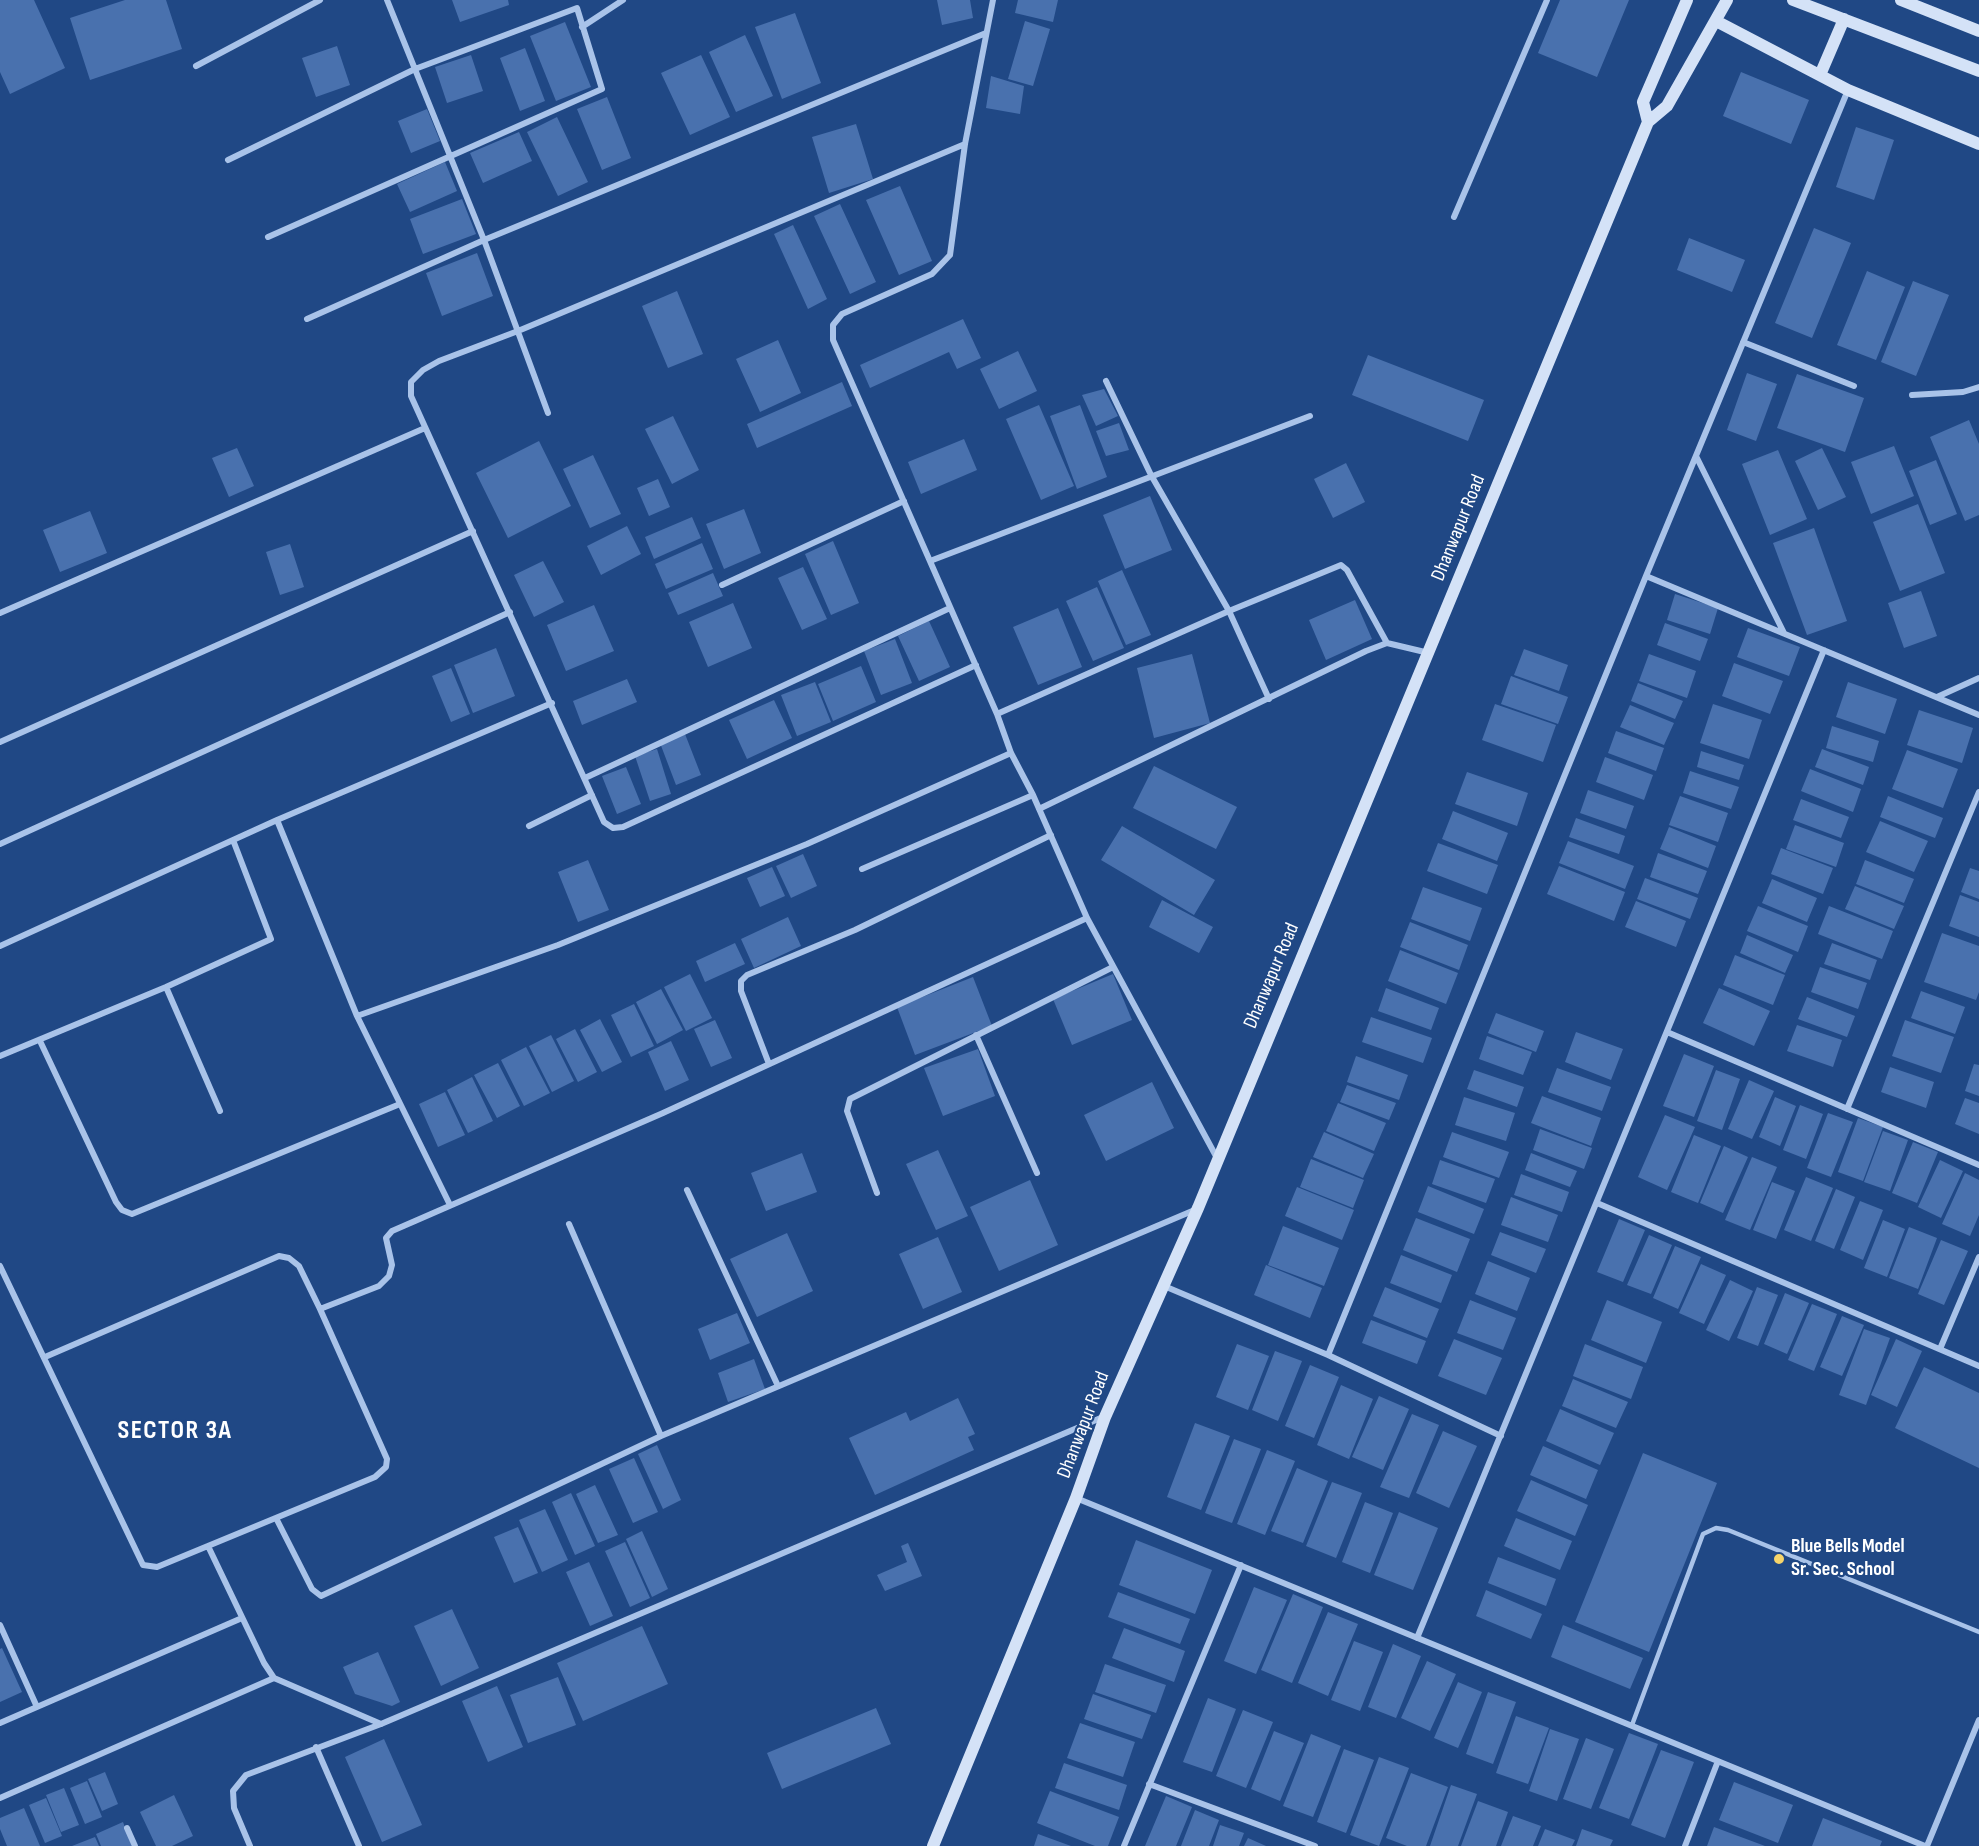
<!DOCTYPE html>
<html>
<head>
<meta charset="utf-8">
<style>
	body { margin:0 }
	canvas { display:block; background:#204885 }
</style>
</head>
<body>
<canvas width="1979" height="1846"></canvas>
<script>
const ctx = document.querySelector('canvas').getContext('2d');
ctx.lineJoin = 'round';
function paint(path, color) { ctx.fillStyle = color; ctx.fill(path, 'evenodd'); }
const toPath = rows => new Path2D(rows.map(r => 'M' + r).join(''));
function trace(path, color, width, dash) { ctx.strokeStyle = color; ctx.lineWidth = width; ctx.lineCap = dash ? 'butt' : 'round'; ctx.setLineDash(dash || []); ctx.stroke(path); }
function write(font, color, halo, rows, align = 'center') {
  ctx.font = font + ' "Sofia Sans Condensed",sans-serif'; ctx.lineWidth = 4.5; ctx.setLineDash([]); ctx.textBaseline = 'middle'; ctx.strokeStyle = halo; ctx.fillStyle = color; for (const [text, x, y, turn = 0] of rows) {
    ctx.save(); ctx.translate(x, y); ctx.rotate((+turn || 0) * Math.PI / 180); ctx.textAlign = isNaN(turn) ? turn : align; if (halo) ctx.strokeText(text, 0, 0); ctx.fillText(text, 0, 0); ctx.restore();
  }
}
paint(toPath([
	[0,0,34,0,65,68,10,94,0,72],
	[125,0,166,0,182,49,90,80,70,18],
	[452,0,508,0,509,5,460,22],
	[937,0,970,0,973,18,942,25],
	[1018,0,1058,0,1053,22,1015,13],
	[1560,0,1629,0,1597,77,1538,53],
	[795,13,821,83,782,99,755,27],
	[1025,21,1050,29,1033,86,1008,79],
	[565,22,591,87,556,101,530,36],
	[745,35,773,96,736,112,709,52],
	[337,46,350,85,316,97,302,58],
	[525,48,545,101,520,111,500,58],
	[471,55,483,91,447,103,435,67],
	[701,55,730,117,690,135,661,73],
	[1741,72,1809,100,1791,144,1723,116],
	[991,76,1024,86,1020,114,986,108],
	[607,97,631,158,602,170,577,109],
	[427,109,440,141,411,153,398,121],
	[557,117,588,182,558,196,527,132],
	[856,124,873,179,829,193,812,137],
	[1856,127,1894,140,1874,200,1836,187],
	[519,132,532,161,483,183,470,153],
	[445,162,457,191,410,212,397,184],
	[900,186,932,261,899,275,866,200],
	[462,199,476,234,423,254,410,219],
	[840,204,876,282,850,294,814,216],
	[793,225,827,299,808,309,774,234],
	[1814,228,1851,243,1812,338,1775,323],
	[1689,238,1745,260,1732,292,1677,270],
	[477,253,493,296,442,316,426,273],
	[1867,271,1905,287,1876,360,1837,345],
	[1913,281,1949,295,1916,376,1881,362],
	[677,291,703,354,668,368,642,306],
	[963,319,981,358,957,369,949,352,870,388,860,365],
	[778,340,801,393,760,412,736,359],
	[1018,351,1037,391,999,409,980,369],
	[1368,355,1484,400,1468,441,1352,395],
	[1747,373,1777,384,1756,441,1727,430],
	[1797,374,1864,398,1845,452,1777,428],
	[842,382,852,406,757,448,747,424],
	[1104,389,1118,416,1096,426,1082,395],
	[1039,405,1074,486,1041,500,1006,419],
	[1080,405,1107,477,1077,489,1050,416],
	[673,416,699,470,672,484,645,429],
	[1969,420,1979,444,1979,515,1965,521,1930,437],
	[1119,423,1129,450,1106,456,1096,431],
	[964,439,977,470,921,494,908,462],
	[539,441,571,506,508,538,476,473],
	[1894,446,1914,496,1871,514,1851,462],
	[237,448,254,486,229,497,212,458],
	[1822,448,1846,497,1818,510,1795,461],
	[1778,450,1807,519,1770,535,1742,464],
	[593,455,621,514,590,528,563,469],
	[1936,460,1957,514,1930,525,1909,471],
	[1346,463,1365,502,1333,518,1314,479],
	[658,479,670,507,649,516,637,488],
	[1150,496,1172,550,1125,569,1103,515],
	[1918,504,1945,573,1900,591,1873,522],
	[744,509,761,553,724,569,706,524],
	[90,511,107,553,60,572,43,530],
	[692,517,701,538,654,559,645,537],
	[627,526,641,554,601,575,587,546],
	[1814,528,1847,621,1807,635,1773,543],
	[833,541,859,603,831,615,805,554],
	[702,543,713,569,666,589,655,564],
	[290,544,304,587,280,595,266,552],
	[543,561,564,602,534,617,514,575],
	[803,567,827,619,802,630,778,578],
	[1122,570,1151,635,1126,645,1098,581],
	[713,573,723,596,678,615,668,593],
	[1097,587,1124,648,1093,661,1066,601],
	[1921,591,1937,636,1904,648,1888,603],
	[1675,594,1718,608,1710,634,1667,620],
	[1355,600,1372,639,1326,660,1309,620],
	[733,603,752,648,708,667,689,622],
	[594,605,614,651,566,671,547,625],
	[1058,608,1082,667,1038,685,1013,627],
	[929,621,950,667,919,681,898,636],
	[1665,623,1708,639,1700,661,1657,645],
	[1748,628,1800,647,1789,676,1737,657],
	[895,639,912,683,881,695,864,651],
	[496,648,515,696,473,713,454,665],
	[1524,649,1568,665,1559,691,1514,675],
	[1192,654,1210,723,1154,738,1137,668],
	[1649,654,1696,671,1687,698,1639,681],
	[1734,663,1783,681,1770,714,1722,696],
	[861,666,876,702,833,721,818,684],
	[451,668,470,714,451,722,432,676],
	[1511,676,1568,697,1558,724,1501,704],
	[627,679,637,702,582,725,573,701],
	[815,682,831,722,797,736,781,695],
	[1848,682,1897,699,1885,734,1836,717],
	[1638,683,1683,701,1675,719,1631,701],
	[774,700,792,738,747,759,729,720],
	[1495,704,1556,725,1543,762,1482,740],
	[1713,704,1762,720,1749,759,1700,743],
	[1630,705,1674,723,1664,745,1620,727],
	[1919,710,1973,728,1962,763,1907,745],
	[1832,726,1879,741,1873,762,1826,748],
	[1616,731,1664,748,1656,771,1608,753],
	[685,734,701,775,676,785,660,743],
	[657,749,671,794,650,801,635,756],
	[1822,749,1869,767,1863,785,1815,767],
	[1907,750,1958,769,1943,808,1892,789],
	[1701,751,1744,765,1739,780,1697,767],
	[1605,757,1653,775,1644,800,1596,782],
	[1154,766,1237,807,1216,849,1133,808],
	[626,767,641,804,617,814,602,776],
	[1810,769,1861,789,1853,812,1801,791],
	[1690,771,1739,787,1731,809,1683,793],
	[1467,772,1528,793,1517,826,1455,804],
	[1588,790,1634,806,1626,829,1580,813],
	[1680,796,1728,813,1718,842,1669,825],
	[1888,796,1943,818,1935,838,1880,817],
	[1801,799,1849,817,1841,838,1793,820],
	[1453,811,1508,833,1497,861,1442,839],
	[1576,818,1625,836,1619,854,1569,837],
	[1880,821,1928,841,1914,872,1866,852],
	[1795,825,1844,843,1836,867,1786,849],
	[1122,826,1215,880,1194,915,1101,860],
	[1669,827,1716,846,1708,868,1660,849],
	[1568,841,1634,866,1625,889,1559,863],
	[1438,843,1498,865,1487,894,1427,871],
	[1781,848,1833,868,1823,894,1771,874],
	[1658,853,1707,871,1698,894,1650,877],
	[803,854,817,886,791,898,776,866],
	[588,860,609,910,578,922,558,872],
	[1865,860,1914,879,1904,903,1856,884],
	[1559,866,1625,892,1614,921,1547,894],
	[772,867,785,896,760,907,747,878],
	[1970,868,1979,871,1979,899,1961,892],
	[1645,878,1698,898,1690,919,1637,899],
	[1772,879,1817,898,1807,922,1762,903],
	[1855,886,1904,906,1894,929,1845,909],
	[1423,887,1482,908,1470,941,1411,919],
	[1960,895,1979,902,1979,937,1949,926],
	[1162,900,1213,927,1199,953,1149,927],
	[1636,901,1686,921,1676,947,1625,927],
	[1758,906,1808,926,1798,952,1747,931],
	[1829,906,1893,931,1882,959,1818,934],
	[788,917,801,946,754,968,741,939],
	[1410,922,1468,945,1459,970,1400,947],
	[1942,933,1979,946,1979,992,1976,1000,1924,982],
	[1747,935,1793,955,1785,973,1740,953],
	[735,943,745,964,705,982,696,961],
	[1832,943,1877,960,1870,980,1824,964],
	[1400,950,1458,973,1446,1004,1388,981],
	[1735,955,1785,975,1773,1005,1723,985],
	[1820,967,1867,983,1858,1009,1811,992],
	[690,974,712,1018,686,1031,664,987],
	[1113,974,1132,1020,1072,1045,1053,999],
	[973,977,992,1026,915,1055,897,1007],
	[1386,988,1439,1008,1431,1030,1378,1011],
	[1719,988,1770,1011,1754,1046,1703,1023],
	[661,989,683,1030,657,1044,636,1002],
	[1921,991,1965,1007,1955,1034,1911,1018],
	[1807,997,1855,1016,1847,1037,1798,1019],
	[634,1004,654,1046,631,1057,611,1015],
	[1496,1013,1544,1031,1536,1052,1488,1033],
	[1371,1017,1432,1038,1423,1063,1362,1042],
	[600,1019,622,1062,602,1072,580,1030],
	[715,1020,732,1058,711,1067,694,1029],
	[1905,1020,1954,1037,1941,1073,1892,1056],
	[1797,1025,1842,1040,1833,1067,1787,1051],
	[575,1029,597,1072,578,1082,556,1039],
	[1576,1032,1623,1049,1611,1080,1565,1062],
	[551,1035,574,1081,552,1092,529,1046],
	[1487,1036,1532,1052,1523,1075,1479,1059],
	[671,1041,689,1080,665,1091,648,1052],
	[526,1047,550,1093,524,1106,501,1060],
	[978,1049,995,1096,943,1116,924,1068],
	[1684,1054,1714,1066,1694,1117,1663,1106],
	[1356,1056,1408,1075,1399,1100,1347,1082],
	[498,1063,520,1106,497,1118,474,1075],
	[1974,1064,1979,1065,1979,1096,1965,1091],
	[1890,1067,1934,1082,1926,1108,1881,1092],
	[1557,1068,1611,1087,1602,1111,1548,1092],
	[1474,1070,1524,1087,1517,1107,1467,1089],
	[1716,1070,1740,1079,1722,1130,1697,1121],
	[472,1077,493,1121,468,1133,447,1090],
	[1749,1080,1774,1091,1752,1139,1728,1129],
	[1152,1082,1174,1128,1106,1161,1084,1115],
	[1347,1085,1396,1103,1389,1120,1340,1102],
	[445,1092,465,1135,438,1147,419,1104],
	[1542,1096,1601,1118,1591,1146,1531,1123],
	[1464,1097,1515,1113,1506,1141,1455,1125],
	[1775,1097,1796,1106,1780,1146,1759,1137],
	[1965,1098,1979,1103,1979,1134,1955,1124],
	[1338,1103,1386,1123,1374,1151,1326,1131],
	[1800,1105,1823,1114,1806,1159,1783,1150],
	[1828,1113,1853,1122,1831,1177,1807,1168],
	[1665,1115,1695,1127,1667,1190,1638,1177],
	[1858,1118,1883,1127,1863,1181,1838,1172],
	[1540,1129,1592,1148,1584,1169,1533,1150],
	[1883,1131,1908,1140,1890,1191,1864,1182],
	[1324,1132,1374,1154,1363,1178,1313,1157],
	[1452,1132,1509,1152,1499,1178,1443,1157],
	[1694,1135,1721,1146,1698,1203,1671,1192],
	[1913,1142,1938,1152,1917,1203,1892,1193],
	[1724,1146,1748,1157,1723,1213,1700,1203],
	[938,1150,968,1216,936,1230,906,1164],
	[802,1153,817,1192,766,1211,751,1173],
	[1531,1153,1577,1171,1570,1187,1525,1170],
	[1752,1157,1777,1167,1750,1230,1725,1220],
	[1311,1159,1364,1180,1353,1208,1300,1187],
	[1440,1160,1495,1179,1486,1203,1432,1184],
	[1940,1160,1963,1171,1941,1218,1918,1207],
	[1965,1173,1979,1180,1979,1215,1970,1236,1942,1224],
	[1521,1174,1569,1192,1562,1212,1514,1195],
	[1806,1177,1833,1188,1811,1241,1784,1230],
	[1030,1180,1058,1245,999,1271,970,1207],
	[1772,1182,1795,1191,1776,1239,1753,1230],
	[1428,1186,1484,1209,1474,1234,1418,1212],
	[1297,1187,1354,1210,1342,1240,1285,1216],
	[1836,1189,1855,1197,1834,1249,1815,1241],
	[1511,1197,1558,1215,1548,1242,1501,1225],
	[1860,1201,1883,1210,1863,1260,1840,1250],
	[1416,1218,1470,1239,1457,1272,1403,1250],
	[1619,1219,1645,1230,1623,1282,1597,1272],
	[1883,1220,1905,1229,1887,1277,1864,1268],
	[1283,1226,1339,1248,1324,1286,1268,1265],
	[1909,1227,1937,1238,1918,1289,1889,1278],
	[1500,1232,1546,1249,1536,1273,1491,1255],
	[787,1233,813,1291,757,1317,730,1259],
	[1649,1235,1672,1245,1651,1294,1627,1285],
	[938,1237,962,1292,923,1309,899,1254],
	[1941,1240,1968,1251,1944,1305,1918,1294],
	[1675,1246,1701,1257,1678,1309,1653,1298],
	[1401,1255,1452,1275,1441,1303,1390,1283],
	[1488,1261,1530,1278,1517,1311,1475,1294],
	[1701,1264,1726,1275,1704,1324,1679,1313],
	[1266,1265,1322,1288,1310,1318,1254,1295],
	[1730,1280,1753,1291,1729,1341,1706,1330],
	[1385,1287,1439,1309,1427,1338,1373,1316],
	[1757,1287,1778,1295,1758,1346,1737,1338],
	[1785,1293,1809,1303,1787,1354,1764,1344],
	[1470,1300,1516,1318,1503,1350,1457,1333],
	[1607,1300,1662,1322,1646,1363,1591,1340],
	[1812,1304,1837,1314,1814,1371,1788,1360],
	[737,1313,750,1343,710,1360,698,1329],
	[1842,1316,1864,1325,1842,1376,1820,1367],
	[1371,1320,1426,1341,1417,1364,1362,1343],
	[1864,1329,1890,1338,1866,1405,1839,1395],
	[1454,1339,1502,1358,1486,1395,1438,1376],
	[1896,1339,1922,1351,1897,1407,1871,1395],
	[1237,1344,1269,1356,1248,1410,1216,1397],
	[1585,1344,1643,1367,1631,1399,1573,1376],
	[1275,1351,1302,1361,1278,1421,1252,1410],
	[754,1359,765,1389,728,1402,718,1373],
	[1310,1365,1339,1377,1314,1438,1285,1426],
	[1924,1367,1979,1393,1979,1468,1895,1428],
	[1573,1379,1628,1402,1616,1428,1562,1406],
	[1341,1385,1373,1399,1349,1459,1317,1445],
	[1379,1396,1409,1409,1383,1470,1352,1457],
	[958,1398,975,1434,968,1437,974,1450,875,1495,849,1438,906,1412,910,1421],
	[1560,1409,1614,1433,1600,1465,1546,1441],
	[1412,1414,1439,1425,1409,1498,1380,1487],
	[1195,1423,1230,1436,1201,1510,1167,1497],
	[1443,1431,1477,1446,1449,1508,1416,1493],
	[1234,1439,1261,1449,1232,1523,1205,1513],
	[657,1445,681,1500,663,1509,638,1454],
	[1543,1446,1598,1470,1586,1499,1530,1475],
	[1267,1450,1295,1461,1265,1535,1237,1524],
	[1643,1453,1717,1483,1649,1652,1575,1622],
	[634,1458,658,1512,633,1523,609,1469],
	[1297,1468,1328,1481,1303,1543,1271,1531],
	[1531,1480,1588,1505,1575,1536,1517,1511],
	[1332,1482,1362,1493,1336,1558,1306,1546],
	[595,1485,618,1535,598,1543,576,1494],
	[571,1493,595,1546,575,1555,552,1502],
	[1365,1502,1393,1513,1370,1573,1342,1562],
	[545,1509,568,1560,542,1572,519,1520],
	[1399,1512,1438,1528,1413,1590,1374,1575],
	[1516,1518,1572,1541,1560,1570,1504,1546],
	[518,1527,538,1573,514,1583,494,1537],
	[642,1531,668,1589,652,1597,626,1539],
	[1136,1540,1212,1570,1195,1614,1119,1585],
	[625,1542,650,1598,630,1607,605,1551],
	[908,1543,922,1576,885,1591,877,1575,907,1562,901,1546],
	[1498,1557,1556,1579,1546,1606,1488,1583],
	[589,1562,613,1616,590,1626,566,1572],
	[1254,1587,1287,1600,1256,1674,1224,1661],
	[1486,1590,1542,1614,1531,1639,1476,1616],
	[1118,1592,1190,1619,1180,1644,1108,1617],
	[1293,1594,1323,1607,1292,1683,1261,1670],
	[452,1609,479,1668,441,1686,414,1626],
	[1328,1612,1358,1624,1328,1696,1298,1683],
	[1563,1625,1643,1658,1630,1689,1551,1657],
	[642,1626,668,1684,583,1721,557,1663],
	[1124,1628,1185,1651,1174,1682,1112,1658],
	[1354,1641,1383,1652,1360,1711,1331,1700],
	[1393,1644,1421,1656,1396,1718,1368,1707],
	[2,1648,22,1692,0,1702,0,1649],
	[378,1652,400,1702,392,1706,355,1694,343,1667],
	[1427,1661,1456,1674,1430,1731,1401,1718],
	[1105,1664,1166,1685,1156,1713,1095,1692],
	[558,1677,576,1725,528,1743,510,1695],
	[1458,1682,1482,1692,1458,1748,1434,1738],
	[497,1686,523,1747,488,1762,462,1701],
	[1488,1692,1516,1702,1493,1764,1466,1754],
	[1093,1694,1151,1715,1142,1739,1084,1719],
	[1208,1698,1236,1709,1212,1772,1183,1762],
	[876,1708,891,1744,782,1789,767,1753],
	[1243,1710,1273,1722,1246,1788,1216,1776],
	[1516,1716,1549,1728,1528,1784,1496,1773],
	[1080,1723,1135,1742,1123,1777,1067,1758],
	[1550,1729,1579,1739,1557,1801,1529,1791],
	[1274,1731,1304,1743,1280,1801,1251,1789],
	[1629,1733,1658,1744,1629,1819,1599,1808],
	[1311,1734,1341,1746,1313,1817,1283,1806],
	[1586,1738,1614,1749,1591,1809,1563,1799],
	[384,1739,422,1825,382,1842,345,1757],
	[1344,1749,1374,1760,1346,1833,1317,1822],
	[1661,1750,1694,1762,1665,1838,1631,1825],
	[1379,1757,1409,1768,1379,1846,1350,1835],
	[1064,1763,1127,1785,1119,1810,1055,1788],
	[105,1772,118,1804,102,1811,88,1779],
	[1411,1773,1448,1787,1426,1846,1407,1846,1386,1838],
	[87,1781,102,1817,85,1824,70,1788],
	[1734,1782,1793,1805,1778,1843,1719,1820],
	[1451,1785,1477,1794,1458,1846,1430,1846],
	[64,1788,79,1825,61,1832,46,1795],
	[1050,1791,1119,1817,1108,1846,1095,1846,1037,1823],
	[174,1795,193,1836,172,1846,156,1846,140,1812],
	[1166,1796,1192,1807,1176,1846,1145,1846],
	[46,1798,62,1836,45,1843,29,1805],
	[1478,1801,1508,1812,1496,1846,1461,1846],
	[24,1808,40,1846,7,1846,0,1829,0,1818],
	[1195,1810,1219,1820,1209,1846,1181,1846],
	[1513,1816,1541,1826,1533,1846,1501,1846],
	[1823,1818,1882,1841,1880,1846,1812,1846],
	[123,1822,132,1846,101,1846,96,1834],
	[1220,1825,1244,1833,1239,1846,1213,1846],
	[1714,1827,1765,1846,1707,1846],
	[1545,1829,1575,1840,1572,1846,1538,1846],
	[1582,1829,1613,1840,1610,1846,1576,1846],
	[1038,1834,1071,1846,1034,1846],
	[95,1837,99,1846,72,1846],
	[1248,1838,1266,1846,1244,1846]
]), '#4971ae');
trace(toPath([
	[1632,1725,1703,1534,1716,1528,1728,1530,1979,1632]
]), '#a9c3e9', 4.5);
trace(toPath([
	[387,0,484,240,548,413],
	[993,0,965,144,950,255,932,274,842,314,833,325,833,340,997,714,1011,753,1033,795,1087,918,1217,1158],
	[582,27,623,0],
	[196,66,320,0],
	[965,144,518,331,439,361,423,370,411,382,411,396,604,822,613,828,623,827,976,665],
	[228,160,415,69,577,8,602,89,268,237],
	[1454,217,1547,0],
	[307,319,484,240,986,33],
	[1743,342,1854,386],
	[1106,381,1151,475,1229,611,1269,699],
	[1912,395,1963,392,1979,387],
	[1696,456,1784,633],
	[930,561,1310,416],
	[1646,576,1979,715],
	[722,585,904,501],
	[0,613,425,428],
	[1937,697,1979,678],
	[997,714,1229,611,1341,565,1347,570,1387,643],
	[0,742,473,531],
	[585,778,950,608],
	[1039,809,1366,651,1387,643,1429,653],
	[277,820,357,1016,450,1205],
	[529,826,592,795],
	[0,844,510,612],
	[862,869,1033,795],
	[0,946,277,820,552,703],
	[166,987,220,1111],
	[357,1016,558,945,807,844,1011,753],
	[1667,1032,1979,1165],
	[976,1035,1037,1173],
	[40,1041,116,1202,122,1210,132,1214,400,1104],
	[0,1056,166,987,271,939,233,840],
	[769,1064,741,991,741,981,747,975,855,930,1051,835],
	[1847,1109,1979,792],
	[687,1190,778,1386],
	[877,1193,847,1111,850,1099,1113,967],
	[1597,1203,1979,1366],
	[569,1224,661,1436],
	[0,1266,143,1565,157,1567,375,1477,386,1467,387,1459,320,1309,299,1266,289,1258,279,1256,45,1357],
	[1164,1286,1328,1355,1501,1436],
	[320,1309,379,1286,389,1276,392,1265,386,1238,392,1231,663,1113,1087,918],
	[1940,1349,1979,1257],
	[1328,1355,1646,576,1848,90],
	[1076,1498,1925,1846],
	[276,1518,312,1589,321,1596,661,1436,1197,1209],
	[208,1546,264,1663,274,1678,381,1724],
	[0,1625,37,1707],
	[1417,1638,1824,650],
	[0,1723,242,1618],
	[316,1747,359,1846],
	[1149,1784,1315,1846],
	[0,1798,274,1678],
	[127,1828,135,1846],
	[250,1846,234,1808,233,1791,246,1775,381,1724,1103,1417],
	[1124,1846,1241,1565],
	[1685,1846,1718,1761],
	[1927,1846,1979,1720]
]), '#a9c3e9', 6);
trace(toPath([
	[1793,0,1979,71],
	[1901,0,1979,31],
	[1716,21,1848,90,1979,144],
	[1820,75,1844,19],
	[1648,122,1643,102,1687,0],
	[933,1846,1076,1498,1105,1417,1198,1208,1648,122,1667,106,1727,0]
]), '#d4e2f7', 12);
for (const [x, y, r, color] of [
	[1779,1559,6,"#f6d46a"]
]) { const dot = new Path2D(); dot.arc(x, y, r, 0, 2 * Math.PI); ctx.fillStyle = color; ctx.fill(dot); trace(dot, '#204885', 2); }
write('20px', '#fff', '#204885', [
	["Dhanwapur Road",1459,528,-68],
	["Dhanwapur Road",1272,976,-67],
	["Dhanwapur Road",1084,1425,-69]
]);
write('bold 20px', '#fff', '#204885', [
	["Blue Bells Model",1791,1547],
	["Sr. Sec. School",1791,1570]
], 'left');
ctx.letterSpacing = '1.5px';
write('bold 26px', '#fff', '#204885', [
	["SECTOR 3A",175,1431]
]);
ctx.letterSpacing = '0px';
</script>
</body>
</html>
